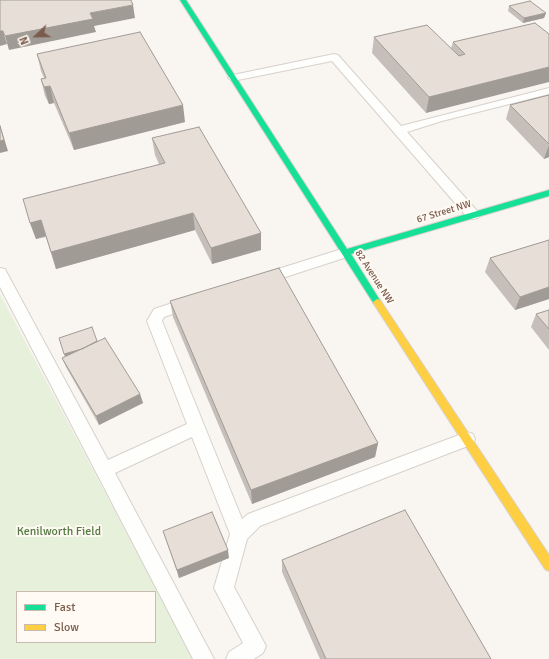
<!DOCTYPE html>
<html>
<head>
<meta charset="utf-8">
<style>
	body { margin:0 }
	#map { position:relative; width:549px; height:659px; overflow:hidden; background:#f9f5f0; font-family:Signika,sans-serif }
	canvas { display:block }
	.legend { position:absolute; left:16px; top:591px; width:140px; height:52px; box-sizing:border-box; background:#fffaf3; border:1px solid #cabbb1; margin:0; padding:5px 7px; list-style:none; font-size:12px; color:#7a5c4d }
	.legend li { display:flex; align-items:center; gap:8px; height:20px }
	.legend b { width:20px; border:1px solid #cabbb1 }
	.north { position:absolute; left:16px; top:16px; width:40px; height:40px; -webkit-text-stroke:3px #fffaf3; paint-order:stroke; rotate:248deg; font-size:11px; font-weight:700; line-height:16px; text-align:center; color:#7a5c4d }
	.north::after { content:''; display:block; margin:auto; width:14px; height:18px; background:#7a5c4d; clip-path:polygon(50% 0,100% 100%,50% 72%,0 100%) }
</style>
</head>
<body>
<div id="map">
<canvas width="549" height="659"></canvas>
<ul class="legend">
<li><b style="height:5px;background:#16e098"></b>Fast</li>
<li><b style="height:5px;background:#ffcf43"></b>Slow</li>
</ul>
<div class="north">N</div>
</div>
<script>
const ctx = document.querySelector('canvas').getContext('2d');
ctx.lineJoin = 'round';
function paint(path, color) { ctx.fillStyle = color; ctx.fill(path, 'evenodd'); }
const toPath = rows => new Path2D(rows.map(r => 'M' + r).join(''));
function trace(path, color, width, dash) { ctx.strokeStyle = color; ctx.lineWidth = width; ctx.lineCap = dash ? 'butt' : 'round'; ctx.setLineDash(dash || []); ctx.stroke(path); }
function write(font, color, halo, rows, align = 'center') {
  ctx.font = font + ' Signika,sans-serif'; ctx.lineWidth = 4; ctx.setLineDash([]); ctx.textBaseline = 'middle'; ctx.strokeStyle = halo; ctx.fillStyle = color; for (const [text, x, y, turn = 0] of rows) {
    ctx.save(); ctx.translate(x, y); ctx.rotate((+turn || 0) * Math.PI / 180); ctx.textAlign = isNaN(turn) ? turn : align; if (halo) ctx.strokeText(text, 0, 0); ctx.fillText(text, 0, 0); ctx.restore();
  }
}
paint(toPath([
	[0,294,193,659,0,659],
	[17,592,155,592,155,642,17,642]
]), '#e7f0db');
const lane = toPath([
	[334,54,338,55,401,126,549,88,549,94,442,121,407,132,478,212,480,215,478,218,473,219,468,218,332,61,233,81,228,78,233,75,334,54],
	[345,248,350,250,352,253,350,256,264,284,259,283,257,279,259,275,345,248],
	[0,268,5,269,7,273,108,460,187,424,147,321,154,309,191,297,196,298,198,302,196,306,164,317,162,321,242,519,248,514,467,432,473,434,475,439,473,444,260,526,247,539,234,587,266,646,263,653,254,659,226,659,229,652,243,643,214,588,230,534,192,437,115,473,214,659,193,659,0,287,0,268]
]);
const fast = toPath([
	[180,0,186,0,347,249,549,190,549,196,351,254,381,302,380,304,374,304,180,0]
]);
const slow = toPath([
	[377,299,380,300,549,555,549,571,545,569,374,304,373,302,377,299]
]);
trace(lane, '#d7d1cb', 2);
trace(fast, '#d9d2cb', 2);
trace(slow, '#d9d2cb', 2);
paint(lane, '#fefefd');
paint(fast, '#16e098');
paint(slow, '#ffcf43');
paint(toPath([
	[509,6,546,13,544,18,523,23,508,11],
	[535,23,426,113,372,53,374,37,451,48,453,42],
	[37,54,185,122,74,150,54,103,49,104,45,96,41,79,44,78,41,71],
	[549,95,549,157,544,159,506,119,510,105],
	[152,138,261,233,261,250,212,264,195,230,56,269,46,237,36,239,30,223,159,164,155,155],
	[549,240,549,299,515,310,485,272,490,258],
	[170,301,378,443,375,457,252,504,173,317],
	[549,310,549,350,531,327,536,314],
	[97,341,140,394,143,403,99,425,66,367,62,358],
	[163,531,229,558,179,578],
	[282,560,491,659,320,659,282,572]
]), '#c6bfb9');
paint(toPath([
	[133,5,135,18,94,26,96,32,9,50,5,36,90,13],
	[546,13,544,18,523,23,524,18],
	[0,31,3,31,7,44,0,46],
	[549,67,549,82,426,113,429,97],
	[50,86,54,103,49,104,44,87],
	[183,105,185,122,74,150,69,133],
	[0,125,8,151,0,153],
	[549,145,549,157,544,159],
	[193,213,195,230,56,269,51,252],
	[41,220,46,236,36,239,30,223],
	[261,233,261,250,212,264,211,248],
	[549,287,549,299,515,310,520,297],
	[98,343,66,359,64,354],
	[140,394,143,403,99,425,96,416],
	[378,443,375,457,252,504,251,490],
	[228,550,229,558,179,578,177,570]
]), '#a19b96');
const building = toPath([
	[0,0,131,0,133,5,90,13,93,19,5,36,3,31,0,31,0,0],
	[530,1,546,13,524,18,509,6,530,1],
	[535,23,549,34,549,67,429,97,374,37,427,25,459,56,465,54,453,42,535,23],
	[140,32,183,105,69,133,50,86,44,87,41,79,46,78,37,54,140,32],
	[549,95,549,144,510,105,549,95],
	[0,126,4,140,0,141,0,126],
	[199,127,261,233,211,248,193,213,51,252,41,220,30,223,23,199,165,163,152,138,199,127],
	[549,240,549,287,520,297,490,258,549,240],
	[279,268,378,443,251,490,170,301,279,268],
	[549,310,549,329,536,314,549,310],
	[92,327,97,341,82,349,64,354,59,338,92,327],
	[105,338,140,394,96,416,62,358,105,338],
	[405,510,491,659,326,659,282,560,405,510],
	[212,512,228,550,177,570,163,531,212,512]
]);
paint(building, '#e6ded7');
trace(building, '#a19b96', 1);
write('10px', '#7a5c4d', '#fffaf3', [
	["67 Street NW",444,212,-17],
	["82 Avenue NW",374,277,57]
]);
write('12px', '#537a41', '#fffaf3', [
	["Kenilworth Field",59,532]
]);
</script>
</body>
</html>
